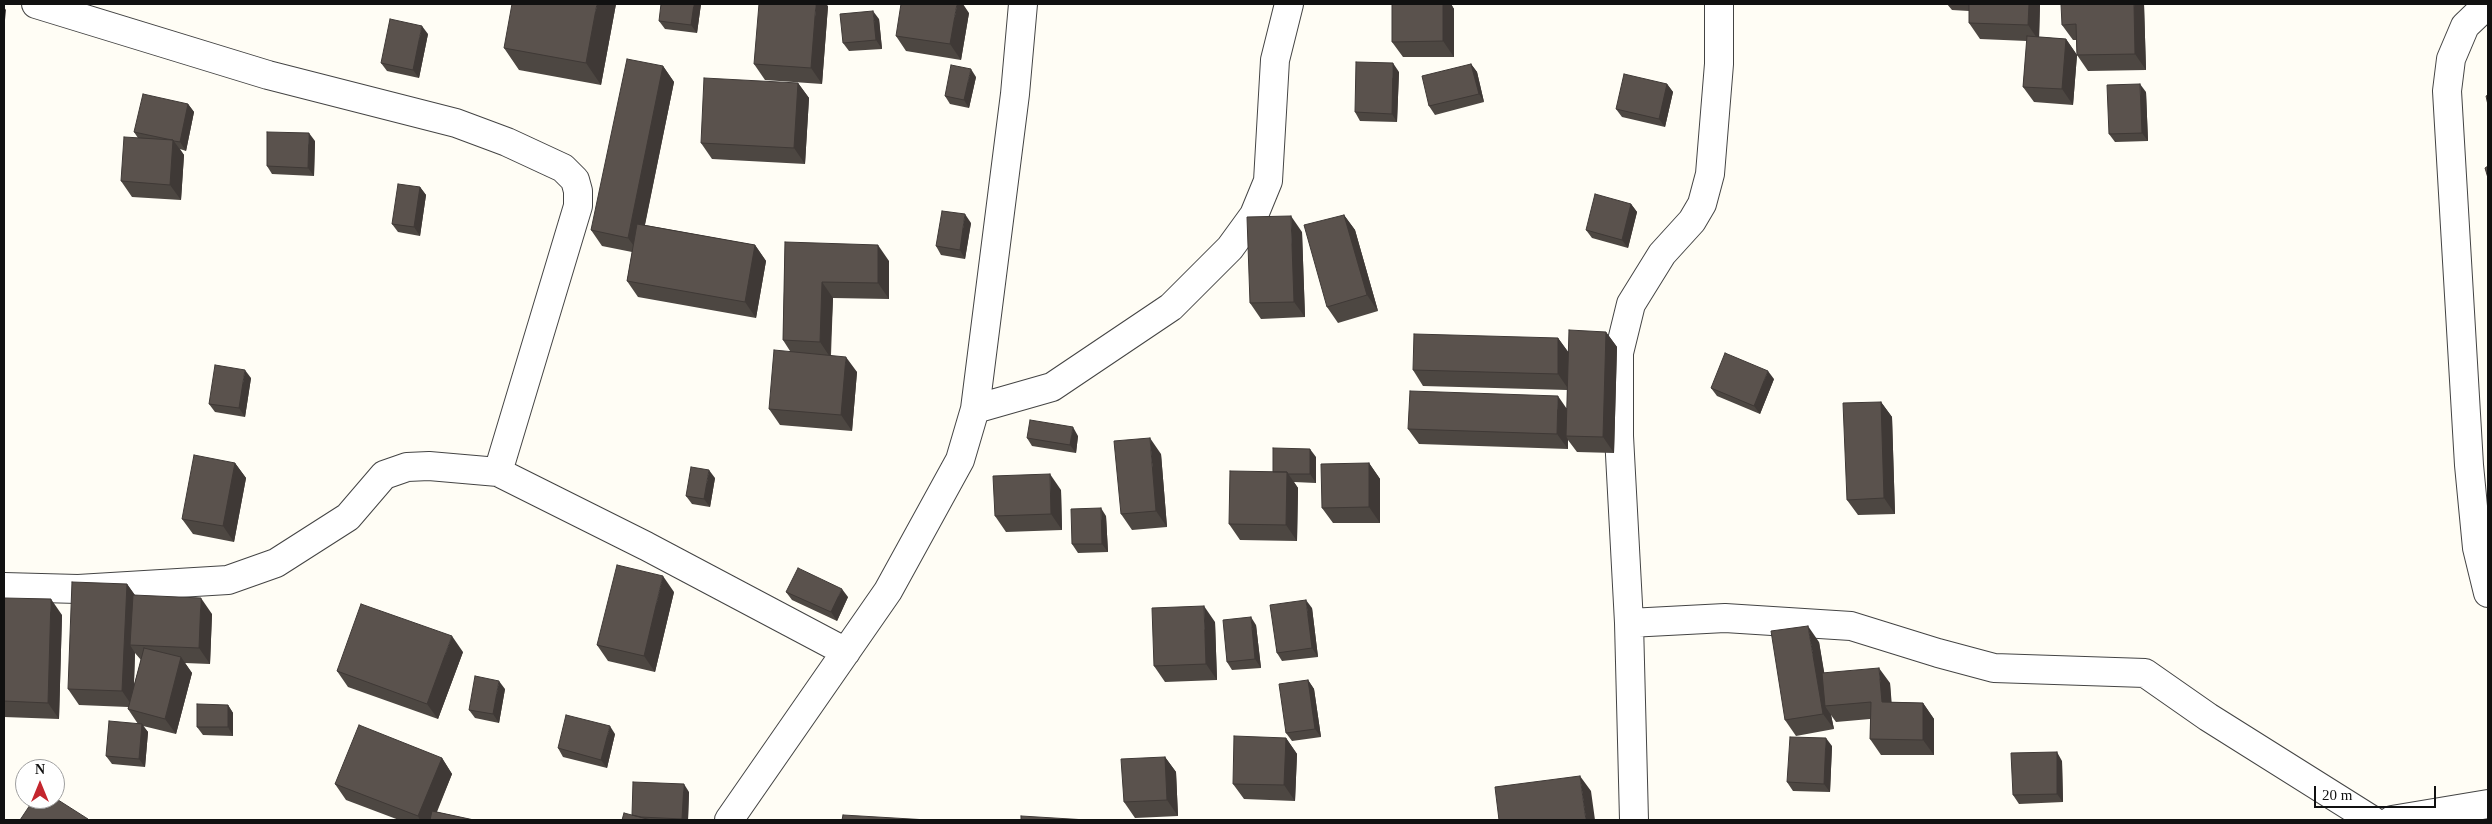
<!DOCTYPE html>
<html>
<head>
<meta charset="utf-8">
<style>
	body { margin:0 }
	#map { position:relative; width:2492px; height:824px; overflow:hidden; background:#fffdf5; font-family:Georgia,serif }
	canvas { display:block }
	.frame { position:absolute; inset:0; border:5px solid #111; pointer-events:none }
	.north { position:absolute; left:15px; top:759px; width:50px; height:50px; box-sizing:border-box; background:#fff; border:1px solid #a0a0a0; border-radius:50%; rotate:0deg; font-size:14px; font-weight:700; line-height:20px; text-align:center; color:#111 }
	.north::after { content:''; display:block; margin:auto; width:18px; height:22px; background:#c4262e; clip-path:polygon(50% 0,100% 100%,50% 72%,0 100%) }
	.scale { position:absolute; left:2314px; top:786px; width:122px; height:22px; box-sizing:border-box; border:2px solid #111; border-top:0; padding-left:6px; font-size:15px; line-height:18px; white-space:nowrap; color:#111; -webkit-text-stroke:4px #fff; paint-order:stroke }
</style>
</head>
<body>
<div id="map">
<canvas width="2492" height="824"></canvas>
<div class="frame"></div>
<div class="north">N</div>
<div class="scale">20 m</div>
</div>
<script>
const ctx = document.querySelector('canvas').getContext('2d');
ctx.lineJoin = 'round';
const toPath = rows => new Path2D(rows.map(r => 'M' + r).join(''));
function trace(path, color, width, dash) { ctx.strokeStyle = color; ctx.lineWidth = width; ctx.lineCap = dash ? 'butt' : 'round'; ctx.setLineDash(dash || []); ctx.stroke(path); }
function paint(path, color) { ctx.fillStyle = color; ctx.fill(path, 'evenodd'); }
const minor = toPath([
	[36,4,268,75,456,123,507,142,563,168,575,180,578,191,578,206,498,472],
	[2488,4,2465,26,2451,59,2447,91,2469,465,2477,548,2488,593],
	[975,409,1052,387,1171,307,1230,248,1254,215,1268,181,1275,60,1289,4],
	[4,587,78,589,228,580,276,563,348,517,384,475,407,467,429,466,498,472,646,546,846,652],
	[1629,623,1725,618,1851,626,1938,653,1994,668,2145,673,2208,717,2372,820],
	[729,820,888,591,960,460,975,409,1015,94,1023,4],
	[1634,820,1629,623,1619,436,1619,353,1631,304,1662,254,1692,221,1702,204,1710,174,1719,64,1719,4],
	[2392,820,2488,804]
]);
trace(minor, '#444', 30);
trace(minor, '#fff', 28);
paint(toPath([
	[616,4,601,85,519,70,504,48],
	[701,4,697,33,665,29,659,21],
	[1392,4,1451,4,1454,9,1454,57,1403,57,1392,42],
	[1947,4,2040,4,2039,37,2066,39,2077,55,2076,40,2073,40,2062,25,2144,4,2146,70,2088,71,2077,55,2073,105,2034,102,2023,87,2027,41,1980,39,1969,23,1969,11,1952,10],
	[828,6,822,84,765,80,754,64],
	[969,13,961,60,906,51,896,36],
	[879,19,882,49,849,51,843,43],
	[428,34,419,78,387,71,381,63],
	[1471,64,1477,72,1484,102,1435,115,1429,106],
	[663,66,674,82,645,225,755,245,766,261,756,318,638,297,627,281,632,252,602,246,591,230],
	[1399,72,1397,122,1360,121,1355,112],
	[976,77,969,108,950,104,945,96],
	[798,83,809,98,805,164,712,159,701,143],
	[1667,84,1673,92,1665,127,1622,117,1616,109],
	[2146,92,2148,141,2115,142,2109,134],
	[188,104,194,112,186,151,180,149,184,155,181,200,132,197,121,181,138,138,134,132],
	[315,141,314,176,272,174,267,166],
	[420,187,426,195,420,236,398,232,392,224],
	[1631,204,1637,212,1628,248,1592,238,1586,230],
	[1344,215,1355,230,1378,311,1338,323,1327,307],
	[971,223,965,259,941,255,936,246],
	[1302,232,1305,317,1261,319,1250,303],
	[785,242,889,261,889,299,833,298,831,355,857,372,852,431,780,425,769,409,790,351,783,340],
	[1606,332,1617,347,1614,453,1577,452,1568,440,1568,449,1419,444,1408,429,1567,408,1567,390,1423,386,1413,370,1558,338,1568,352],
	[251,378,245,417,215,412,209,404],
	[1774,379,1760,414,1717,396,1711,388],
	[1881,402,1892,417,1895,514,1858,515,1847,500],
	[1078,436,1076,453,1032,446,1027,438],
	[1161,454,1167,527,1132,530,1121,514],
	[1316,457,1316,483,1294,482,1298,488,1297,541,1240,540,1229,524,1273,472],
	[235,463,246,478,234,542,193,534,182,519],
	[1369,463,1380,479,1380,523,1333,523,1322,508],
	[715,478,710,507,692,504,686,496],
	[1061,490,1062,530,1006,532,995,516],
	[1106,516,1108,552,1078,553,1072,544],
	[127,584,135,595,212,614,210,664,185,663,192,673,176,734,143,726,148,732,145,767,112,764,106,756,138,724,128,709,128,707,79,705,68,689],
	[135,653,141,660,134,685],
	[674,592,655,672,608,661,597,645],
	[786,592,848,597,837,621,792,600],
	[4,598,62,615,59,719,4,717],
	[1312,608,1318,657,1282,661,1277,653],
	[1215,622,1217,680,1165,682,1154,666],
	[1256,625,1261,668,1232,670,1227,662],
	[1819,642,1824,673,1890,683,1891,702,1923,703,1934,719,1934,755,1881,755,1870,739,1870,719,1836,722,1831,715,1834,729,1796,736,1785,720],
	[463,652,438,719,348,687,337,671],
	[1308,680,1314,689,1321,737,1292,741,1286,733],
	[505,689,499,723,475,718,469,710],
	[228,705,233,713,233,736,203,735,197,727],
	[615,734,607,768,563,757,558,748],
	[1286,738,1297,754,1295,801,1244,799,1233,784],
	[1832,746,1830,792,1793,791,1787,782],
	[1165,757,1176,772,1178,816,1135,818,1124,802],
	[442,758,452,774,437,812,474,820,399,820,346,800,335,784],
	[2062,761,2063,802,2019,804,2013,795],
	[689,792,688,820,622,820,632,815]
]), '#4d4742');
paint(toPath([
	[597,4,616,4,601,85,586,63],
	[694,4,701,4,697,33,691,25],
	[816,4,826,4,828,6,822,84,811,68],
	[957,4,963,4,969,13,961,60,950,44],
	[1443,4,1451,4,1454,9,1454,57,1443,41],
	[2029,4,2040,4,2039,41,2028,25],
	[2134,4,2144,4,2146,70,2135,54],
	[4,7,6,10,4,30],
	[873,11,879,19,882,49,876,40],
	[422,26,428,34,419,78,413,70],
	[2066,39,2077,55,2073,105,2062,89],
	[1393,63,1399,72,1397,122,1392,114],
	[1471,64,1477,72,1484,102,1479,94],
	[663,66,674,82,639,253,628,238],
	[971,69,976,77,969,108,964,100],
	[798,83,809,98,805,164,794,148],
	[1667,84,1673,92,1665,127,1659,119],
	[2140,84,2146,92,2148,141,2142,133],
	[188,104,194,112,186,151,180,142],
	[309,133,315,141,314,176,308,168],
	[173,140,184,155,181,200,170,185],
	[420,187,426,195,420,236,414,227],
	[1631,204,1637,212,1628,248,1622,240],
	[965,214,971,223,965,259,960,250],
	[1344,215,1355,230,1378,311,1367,295],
	[1291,216,1302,232,1305,317,1294,302],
	[755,245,766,261,756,318,745,302],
	[878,245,889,261,889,299,878,283],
	[822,282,833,298,830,357,820,342],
	[1606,332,1617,347,1614,453,1603,437],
	[1558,338,1569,353,1569,390,1558,374],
	[846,357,857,372,852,431,841,415],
	[245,370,251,378,245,417,239,408],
	[1768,371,1774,379,1760,414,1754,406],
	[1558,396,1569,412,1566,436,1568,440,1568,449,1557,434],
	[1881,402,1892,417,1895,514,1884,498],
	[1073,427,1078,436,1076,453,1070,445],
	[1150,438,1161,454,1167,527,1156,511],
	[1310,449,1316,457,1316,483,1310,474],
	[235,463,246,478,234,542,223,526],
	[1369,463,1380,479,1380,523,1369,507],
	[709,470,715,478,710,507,704,499],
	[1287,472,1298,488,1297,541,1286,525],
	[1050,474,1061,490,1062,530,1051,514],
	[1101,508,1106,516,1108,552,1102,544],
	[663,576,674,592,655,672,644,656],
	[127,584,138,600,130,645,135,653,133,707,122,691],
	[842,589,848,597,837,621,831,612],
	[201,598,212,614,210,664,199,648],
	[51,599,62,615,59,719,48,703],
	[1306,600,1312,608,1318,657,1312,648],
	[1204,606,1215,622,1217,680,1206,664],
	[1251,617,1256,625,1261,668,1255,659],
	[1808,626,1819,642,1830,706,1825,706,1831,715,1834,729,1823,714],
	[452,636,463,652,438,719,427,704],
	[181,657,192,673,176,734,165,719],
	[1879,668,1890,683,1893,718,1882,702],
	[1308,680,1314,689,1321,737,1315,729],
	[499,681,505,689,499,723,493,714],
	[1923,703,1934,719,1934,755,1923,740],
	[228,705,233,713,233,736,228,727],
	[142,724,148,732,145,767,139,759],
	[610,726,615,734,607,768,601,760],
	[1286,738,1297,754,1295,801,1284,785],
	[1826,738,1832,746,1830,792,1824,784],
	[2057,752,2062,761,2063,802,2057,794],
	[1165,757,1176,772,1178,816,1167,800],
	[442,758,452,774,433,820,420,820,418,816],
	[1580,776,1591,791,1595,820,1586,820],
	[684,784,689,792,688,820,683,820,682,819]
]), '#3f3936');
const building = toPath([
	[512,4,597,4,586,63,504,48,512,4],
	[661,4,694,4,691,25,659,21,661,4],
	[759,4,816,4,811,68,754,64,759,4],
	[901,4,957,4,950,44,896,36,901,4],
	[1392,4,1443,4,1443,41,1392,42,1392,4],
	[1969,4,2029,4,2028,25,1969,23,1969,4],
	[2061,4,2134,4,2135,54,2077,55,2076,24,2062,25,2061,4],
	[873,11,876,40,843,43,840,14,873,11],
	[390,19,422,26,413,70,381,63,390,19],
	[2027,36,2066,39,2062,89,2023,87,2027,36],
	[627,59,663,66,628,238,591,230,627,59],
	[1356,62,1393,63,1392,114,1355,112,1356,62],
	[1471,64,1479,94,1429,106,1422,76,1471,64],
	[951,65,971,69,964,100,945,96,951,65],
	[1624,74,1667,84,1659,119,1616,109,1624,74],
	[704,78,798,83,794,148,701,143,704,78],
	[2140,84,2142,133,2109,134,2107,85,2140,84],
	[143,94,188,104,180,142,174,141,173,140,167,139,134,132,143,94],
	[2488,95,2488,105,2486,96,2488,95],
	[267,132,309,133,308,168,267,166,267,132],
	[124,137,173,140,170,185,121,181,124,137],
	[2488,166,2488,178,2485,168,2488,166],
	[398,184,420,187,414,227,392,224,398,184],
	[1595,194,1631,204,1622,240,1586,230,1595,194],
	[942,211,965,214,960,250,936,246,942,211],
	[1344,215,1367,295,1327,307,1304,225,1344,215],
	[1291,216,1294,302,1250,303,1247,217,1291,216],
	[637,224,755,245,745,302,627,281,637,224],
	[785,242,878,245,878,283,822,282,820,342,783,340,785,242],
	[1569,330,1606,332,1603,437,1566,436,1569,330],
	[1414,334,1558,338,1558,374,1413,370,1414,334],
	[774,350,846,357,841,415,769,409,774,350],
	[1725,353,1768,371,1754,406,1711,388,1725,353],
	[215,365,245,370,239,408,209,404,215,365],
	[1410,391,1558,396,1557,434,1408,429,1410,391],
	[1881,402,1884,498,1847,500,1843,403,1881,402],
	[1030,420,1073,427,1070,445,1027,438,1030,420],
	[1150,438,1156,511,1121,514,1114,441,1150,438],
	[1273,448,1310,449,1310,474,1288,474,1287,472,1273,472,1273,448],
	[194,455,235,463,223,526,182,519,194,455],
	[1369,463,1369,507,1322,508,1321,464,1369,463],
	[691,467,709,470,704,499,686,496,691,467],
	[1230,471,1287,472,1286,525,1229,524,1230,471],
	[1050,474,1051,514,995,516,993,476,1050,474],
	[1101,508,1102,544,1072,544,1071,509,1101,508],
	[617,565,663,576,644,656,597,645,617,565],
	[798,568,842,589,831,612,786,592,798,568],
	[72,582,127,584,122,691,68,689,72,582],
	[133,595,201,598,199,648,130,645,133,595],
	[4,598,51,599,48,703,4,701,4,598],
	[1306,600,1312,648,1277,653,1270,605,1306,600],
	[361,604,452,636,427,704,337,671,361,604],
	[1204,606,1206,664,1154,666,1152,608,1204,606],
	[1251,617,1255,659,1227,662,1223,620,1251,617],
	[1808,626,1823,714,1785,720,1771,631,1808,626],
	[144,648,181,657,165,719,128,709,144,648],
	[1879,668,1882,702,1923,703,1923,740,1870,739,1871,702,1825,706,1822,673,1879,668],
	[475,676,499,681,493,714,469,710,475,676],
	[1308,680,1315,729,1286,733,1279,684,1308,680],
	[197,704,228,705,228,727,197,727,197,704],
	[566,715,610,726,601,760,558,748,566,715],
	[109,721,142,724,139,759,106,756,109,721],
	[359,725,442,758,418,816,335,784,359,725],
	[1234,736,1286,738,1284,785,1233,784,1234,736],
	[1790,737,1826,738,1824,784,1787,782,1790,737],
	[2057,752,2057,794,2013,795,2011,753,2057,752],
	[1165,757,1167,800,1124,802,1121,759,1165,757],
	[1580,776,1586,820,1499,820,1495,787,1580,776],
	[633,782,684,784,682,819,641,817,632,815,633,782],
	[55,798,88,819,87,820,20,820,34,799,55,799,55,798],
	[432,811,474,820,430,820,432,811],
	[624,813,651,820,622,820,624,813],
	[843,815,928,820,842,820,843,815],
	[1021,816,1087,820,1021,820,1021,816]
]);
paint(building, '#5a524d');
trace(building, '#3f3936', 1);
</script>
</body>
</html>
